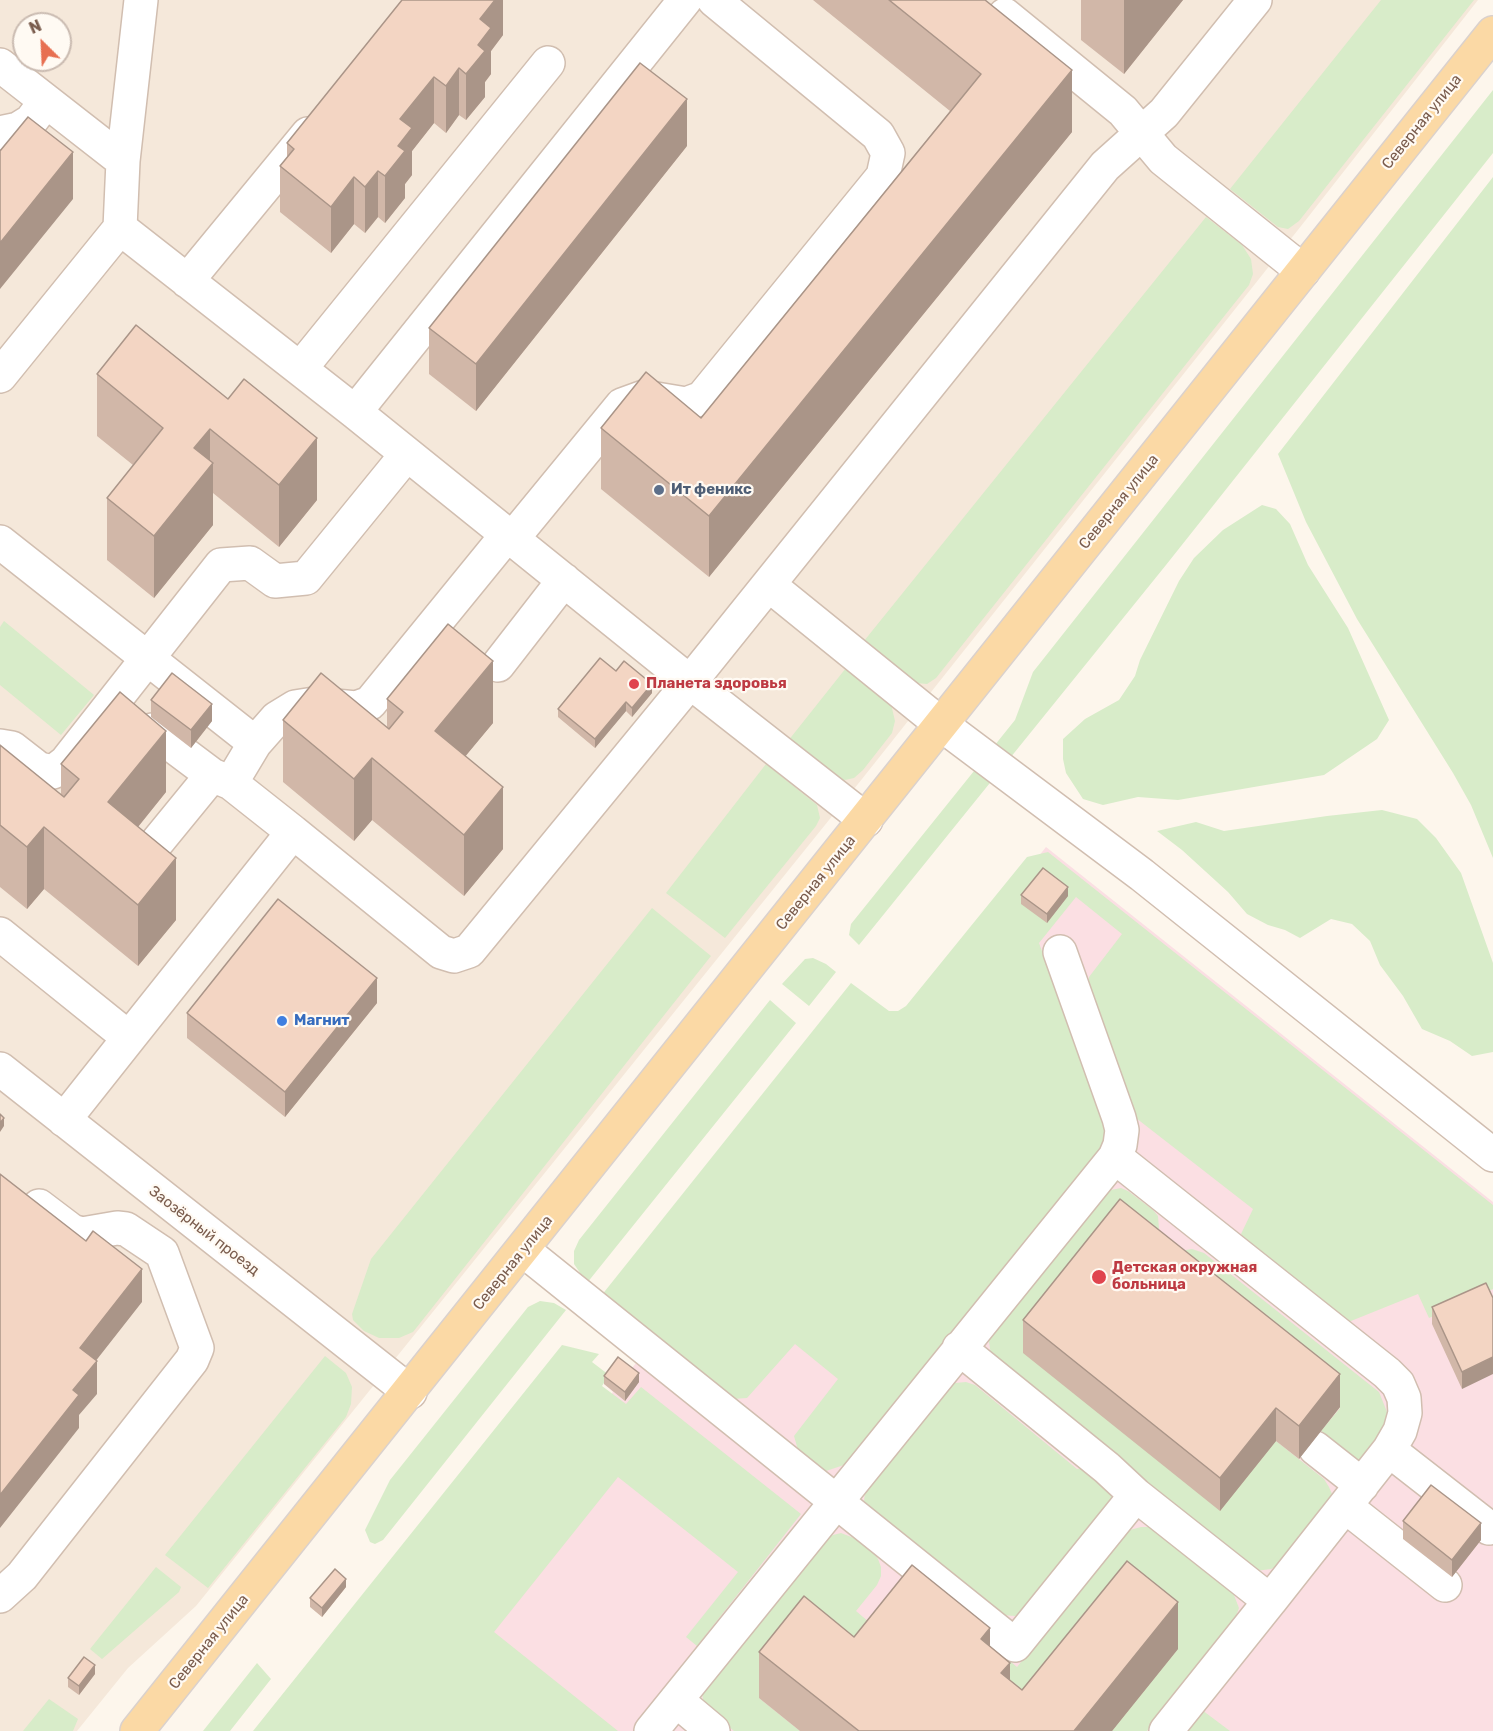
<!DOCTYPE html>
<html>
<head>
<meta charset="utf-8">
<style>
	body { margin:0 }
	#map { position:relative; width:1493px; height:1731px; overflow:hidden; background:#fdf6ec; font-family:Rubik,sans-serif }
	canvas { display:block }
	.north { position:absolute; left:12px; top:12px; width:60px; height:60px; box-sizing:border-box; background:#fffaf3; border:2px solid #cabbb1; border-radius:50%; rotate:336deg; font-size:16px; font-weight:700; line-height:24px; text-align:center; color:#7a5c4d }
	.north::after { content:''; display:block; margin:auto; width:21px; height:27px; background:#e76f51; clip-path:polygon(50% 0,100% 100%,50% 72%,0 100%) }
</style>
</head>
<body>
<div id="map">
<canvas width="1493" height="1731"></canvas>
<div class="north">N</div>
</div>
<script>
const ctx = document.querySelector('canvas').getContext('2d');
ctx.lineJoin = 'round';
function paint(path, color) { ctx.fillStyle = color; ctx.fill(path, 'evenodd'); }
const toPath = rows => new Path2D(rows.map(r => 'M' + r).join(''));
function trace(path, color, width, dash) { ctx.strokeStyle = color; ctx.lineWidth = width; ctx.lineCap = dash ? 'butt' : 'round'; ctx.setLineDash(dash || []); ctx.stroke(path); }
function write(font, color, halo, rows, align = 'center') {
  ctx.font = font + ' Rubik,sans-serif'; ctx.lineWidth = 4.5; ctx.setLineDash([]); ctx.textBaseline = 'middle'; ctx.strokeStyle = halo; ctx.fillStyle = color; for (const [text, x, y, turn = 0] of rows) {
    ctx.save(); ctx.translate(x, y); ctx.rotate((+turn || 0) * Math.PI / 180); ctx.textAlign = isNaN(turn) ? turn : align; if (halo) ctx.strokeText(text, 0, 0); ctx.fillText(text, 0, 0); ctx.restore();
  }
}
paint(toPath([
	[0,0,1478,0,1305,221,862,779,196,1606,128,1668,77,1731,0,1731],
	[24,24,60,24,60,60,24,60]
]), '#f5e8da');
paint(toPath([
	[1046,847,1493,1202,1493,1731,342,1731,613,1392,604,1384,618,1366,628,1373]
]), '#fbdfe3');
paint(toPath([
	[1381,0,1474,0,1299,221,1288,229,1278,227,1230,189],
	[1493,90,1493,153,1166,565,859,945,849,935,851,924,1015,720,1033,672],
	[1493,177,1493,858,1471,805,1453,773,1357,619,1306,522,1278,454],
	[1206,217,1242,245,1251,259,1253,274,1249,285,936,678,927,684,916,683,864,641],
	[1262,505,1276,509,1290,524,1308,565,1348,628,1389,720,1377,739,1324,775,1178,800,1138,797,1103,805,1083,799,1066,773,1063,759,1063,739,1085,719,1119,700,1135,676,1140,660,1179,581,1194,558,1223,530],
	[4,621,94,695,61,735,0,685,0,627],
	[846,668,891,704,895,721,892,733,863,770,854,778,845,780,836,778,788,741],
	[766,764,817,805,820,818,816,826,725,938,666,893],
	[1382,810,1417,819,1436,838,1461,873,1493,963,1493,1052,1472,1056,1450,1041,1422,1029,1403,996,1380,965,1370,941,1352,924,1331,919,1300,938,1285,930,1268,925,1247,914,1228,892,1182,850,1157,831,1196,822,1224,831,1327,816],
	[1048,852,1493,1205,1493,1289,1429,1318,1418,1294,1346,1323,1245,1241,1241,1234,1253,1209,1136,1118,1088,991,1089,977,1122,934,1076,897,1039,943,1101,1111,1106,1126,1105,1138,1101,1147,844,1465,826,1471,818,1468,798,1450,794,1436,838,1379,795,1344,747,1398,733,1399,601,1296,851,983,889,1011,898,1011,906,1006,1027,857],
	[652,908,711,956,413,1332,399,1338,379,1338,364,1331,353,1320,352,1314,371,1259],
	[813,958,826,964,836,972,809,1006,782,984,805,959],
	[770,1000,796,1023,587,1283,574,1264,574,1251,579,1240],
	[1121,1188,1128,1191,1153,1210,1158,1216,1159,1229,1155,1239,1276,1441,1324,1479,1329,1487,1332,1494,1329,1504,1277,1566,1271,1569,1256,1571,1252,1568,991,1355,989,1342,990,1336,1106,1191],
	[1192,1249,1204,1253,1379,1392,1387,1412,1387,1421,1383,1431,1360,1461,1321,1431,1340,1408,1182,1254,1186,1250],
	[540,1301,554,1303,566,1310,383,1540,375,1544,370,1542,365,1530,390,1480,528,1307],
	[562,1345,599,1354,592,1362,609,1375,602,1386,626,1404,641,1387,801,1514,697,1646,686,1637,738,1572,618,1477,494,1632,618,1731,253,1731],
	[325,1356,346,1373,352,1387,351,1404,346,1417,208,1588,165,1555],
	[966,1382,975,1385,1077,1469,1089,1467,1112,1493,1110,1503,1022,1612,1015,1616,1001,1615,866,1507,864,1501,865,1492,948,1388,955,1383],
	[1141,1527,1149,1527,1156,1530,1232,1590,1239,1608,1233,1624,1147,1731,1026,1731,759,1698,800,1731,734,1731,710,1711,703,1700,702,1693,824,1540,833,1535,841,1533,859,1540,873,1552,878,1559,881,1567,881,1576,877,1585,856,1611,883,1634,941,1604,1017,1667,1123,1536,1130,1530],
	[156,1567,181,1587,179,1592,102,1659,90,1649],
	[257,1663,271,1679,230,1731,203,1731],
	[49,1699,78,1719,73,1731,23,1731],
	[1202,1710,1230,1731,1185,1731]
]), '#d8ecc9');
const minor = toPath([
	[1005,15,1123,111,1163,159,1303,271],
	[0,65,123,161,120,228,355,412,690,682,866,820],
	[0,133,18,129,31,121,46,101],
	[123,161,141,0],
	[187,281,308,134],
	[300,369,548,63],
	[0,376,120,228],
	[355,412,685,0],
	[512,539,622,405,644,397,686,404,702,398,883,176,888,153,878,135,714,0],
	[0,542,255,743,231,783,293,832],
	[769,585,942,725,1142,875,1493,1155],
	[498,665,564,580],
	[152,730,212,775,231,783],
	[255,743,277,718,295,707,314,704,356,708,370,703,507,535],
	[0,746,12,748,39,769,53,772,66,762,221,565,250,563,275,581,306,578,407,454],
	[158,841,212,775],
	[0,934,129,1038,293,832,441,952,454,956,469,951,690,682,1105,166,1164,113,1255,0],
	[1060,952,1119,1118,1122,1130,1120,1145,1115,1157],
	[0,1069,410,1392],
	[64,1120,129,1038],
	[523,1250,1015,1645,1136,1495,1270,1601,1166,1731],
	[959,1348,1107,1468,1136,1495],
	[1315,1448,1362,1485],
	[1389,1450,1489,1528],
	[1345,1506,1445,1585],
	[0,1596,22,1576,192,1360,197,1348,162,1253,126,1229,117,1228,82,1234,72,1231,39,1206],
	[676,1700,713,1731],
	[651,1731,1115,1157,1387,1373,1398,1384,1404,1398,1405,1413,1400,1431,1389,1450,1270,1601]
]);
const major = toPath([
	[137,1731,1493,33]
]);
trace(minor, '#d1beb0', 36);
trace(major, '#dad1cd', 36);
trace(minor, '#fff', 33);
trace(major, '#fbd9a5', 33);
paint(toPath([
	[503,0,503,35,491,51,491,74,485,82,485,97,466,120,459,115,446,133,434,123,412,151,412,175,405,184,405,198,385,223,378,217,365,233,354,224,331,253,280,212,280,166,287,157,287,143],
	[813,0,985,0,1072,132,709,577,601,489,601,428,701,418,950,111],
	[1081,0,1183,0,1124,74,1081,40],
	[687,146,476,411,429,374,429,328],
	[136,325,317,500,279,547,213,493,213,525,154,598,107,560,107,498,133,465,97,436,97,374],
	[616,671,652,693,632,717,626,711,595,748,558,717,558,709],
	[387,699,493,723,465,756,503,849,464,896,372,820,354,841,283,782,283,720,387,727],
	[151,700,212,721,191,748,151,717],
	[0,745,61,795,61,764,166,792,138,827,176,920,138,966,44,889,27,909,0,887],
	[1021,895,1068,896,1047,923,1021,904],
	[377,1003,285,1117,187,1038,187,1013],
	[1493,1298,1462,1389,1432,1324,1432,1307],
	[1023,1320,1340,1407,1299,1459,1276,1441,1220,1511,1023,1353],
	[604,1376,639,1382,625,1401,604,1384],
	[1403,1521,1481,1540,1452,1577,1403,1539],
	[346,1587,322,1617,310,1607,310,1598],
	[854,1637,990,1647,1010,1680,1022,1690,1178,1649,1112,1731,800,1731,759,1698,759,1652],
	[95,1674,79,1695,68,1687,68,1678]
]), '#d1b7a8');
paint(toPath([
	[495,0,503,0,503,35,491,51,491,74,485,82,485,97,466,120,466,74,478,45,480,19],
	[1124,0,1183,0,1124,74],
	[459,68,459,115,446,133,446,86],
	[1072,70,1072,132,709,577,709,516],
	[434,77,434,123,412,151,412,175,405,184,405,198,385,223,385,176,398,146,400,119],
	[687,99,687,146,476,411,476,364],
	[73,152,73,199,0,289,0,243],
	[378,171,378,217,365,233,365,187],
	[354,177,354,224,331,253,331,207],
	[210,429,210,467,213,463,213,525,154,598,154,536,194,448],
	[317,438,317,500,279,547,279,485],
	[493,661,493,723,435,793,435,731],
	[652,684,652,693,632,717,632,708],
	[626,702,626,711,595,748,595,739],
	[212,704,212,721,191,748,191,730],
	[166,731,166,792,108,864,108,802],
	[372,758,372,820,354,841,354,779],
	[503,787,503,849,464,896,464,835],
	[44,827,44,889,27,909,27,847],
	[176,858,176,920,138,966,138,905],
	[1068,887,1068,896,1047,923,1047,914],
	[377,978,377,1003,285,1117,285,1092],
	[4,1118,4,1126,0,1132,0,1123],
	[142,1269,142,1302,80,1381,80,1348],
	[1493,1357,1493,1374,1462,1389,1462,1372],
	[97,1361,97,1394,79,1415,79,1428,0,1528,0,1495,73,1390],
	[639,1373,639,1382,625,1401,625,1392],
	[1340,1374,1340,1407,1299,1459,1299,1426],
	[1276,1408,1276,1441,1220,1511,1220,1478],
	[1481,1523,1481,1540,1452,1577,1452,1560],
	[346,1579,346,1587,322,1617,322,1608],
	[1178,1602,1178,1649,1112,1731,1074,1731],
	[990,1628,990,1674,981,1639],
	[1010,1663,1010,1709,1001,1673],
	[95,1665,95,1674,79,1695,79,1686]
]), '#aa9588');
const building = toPath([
	[402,0,495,0,480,19,491,28,478,45,485,51,466,74,459,68,446,86,434,77,400,119,412,128,398,146,405,151,385,176,378,171,365,187,354,177,331,207,280,166,294,149,287,143,402,0],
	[889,0,985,0,1072,70,709,516,601,428,646,372,701,418,981,74,889,0],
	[640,63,687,99,476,364,429,328,640,63],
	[28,117,73,152,0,243,0,151,28,117],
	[136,325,228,399,244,379,317,438,279,485,210,429,194,448,213,463,154,536,107,498,163,428,97,374,136,325],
	[448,624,493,661,435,731,503,787,464,835,372,758,354,779,283,720,321,673,389,729,403,712,387,699,448,624],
	[600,658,616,671,624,661,652,684,632,708,626,702,595,739,558,709,600,658],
	[172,673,212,704,191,730,151,700,172,673],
	[120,692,166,731,108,802,176,858,138,905,44,827,27,847,0,825,0,745,64,797,79,779,61,764,120,692],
	[1043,868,1068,887,1047,914,1021,895,1043,868],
	[278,899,377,978,285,1092,187,1013,278,899],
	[0,1114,4,1118,0,1123,0,1114],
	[0,1174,86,1241,93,1231,142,1269,80,1348,97,1361,73,1390,79,1395,0,1495,0,1174],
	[1120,1199,1340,1374,1299,1426,1276,1408,1220,1478,1023,1320,1120,1199],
	[1486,1283,1493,1298,1493,1357,1462,1372,1432,1307,1486,1283],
	[618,1357,639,1373,625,1392,604,1376,618,1357],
	[1431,1485,1481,1523,1452,1560,1403,1521,1431,1485],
	[1127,1561,1178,1602,1074,1731,859,1731,759,1652,804,1596,854,1637,912,1565,990,1628,981,1639,1010,1663,1001,1673,1022,1690,1127,1561],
	[335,1569,346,1579,322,1608,310,1598,335,1569],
	[84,1657,95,1665,79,1686,68,1678,84,1657]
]);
paint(building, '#f3d5c3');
trace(building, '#aa9588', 1.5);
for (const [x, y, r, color] of [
	[659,490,6,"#5c6f8a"],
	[634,684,6,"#e0444e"],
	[282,1021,6,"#3f7fe0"],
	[1099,1277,8,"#e0444e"]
]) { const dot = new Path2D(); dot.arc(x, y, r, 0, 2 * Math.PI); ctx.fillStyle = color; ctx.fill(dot); trace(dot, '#fffaf3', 2); }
write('15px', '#7a5c4d', '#fffaf3', [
	["Северная улица",1422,122,-51],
	["Северная улица",1119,502,-51],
	["Северная улица",816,883,-51],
	["Заозёрный проезд",204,1231,38],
	["Северная улица",513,1263,-51],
	["Северная улица",209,1642,-51]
]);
write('bold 15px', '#4e5e75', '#fffaf3', [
	["Ит феникс",671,490]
], 'left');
write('bold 15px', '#be3a42', '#fffaf3', [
	["Планета здоровья",646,684],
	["Детская окружная",1112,1268],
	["больница",1112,1285]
], 'left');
write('bold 15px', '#366cbe', '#fffaf3', [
	["Магнит",294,1021]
], 'left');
</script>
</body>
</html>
